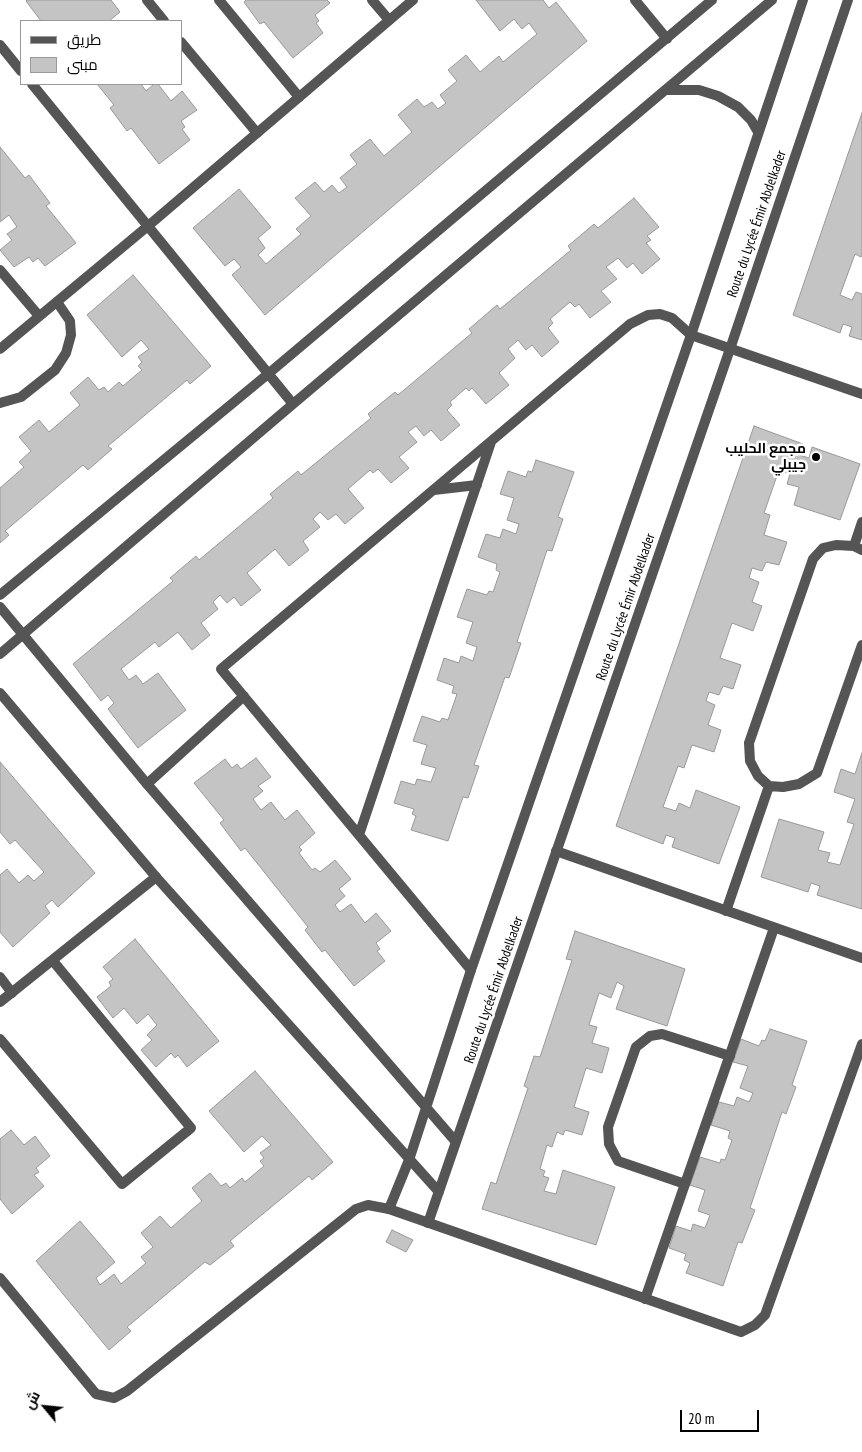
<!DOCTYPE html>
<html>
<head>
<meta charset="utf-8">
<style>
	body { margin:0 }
	#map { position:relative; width:862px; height:1452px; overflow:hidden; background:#fff; font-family:"PT Sans Narrow",Cairo,sans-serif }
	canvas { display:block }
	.legend { position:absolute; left:20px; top:20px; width:162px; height:65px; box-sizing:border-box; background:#fff; border:1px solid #999; margin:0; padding:6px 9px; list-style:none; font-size:15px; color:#000 }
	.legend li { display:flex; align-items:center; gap:10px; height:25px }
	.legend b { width:25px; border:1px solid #999 }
	.north { position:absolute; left:20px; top:1382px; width:50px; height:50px; -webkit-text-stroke:4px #fff; paint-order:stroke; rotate:298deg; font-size:14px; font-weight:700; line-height:20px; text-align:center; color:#000 }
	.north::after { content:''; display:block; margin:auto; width:18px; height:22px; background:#000; clip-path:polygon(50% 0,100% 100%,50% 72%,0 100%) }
	.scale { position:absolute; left:680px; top:1410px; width:79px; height:22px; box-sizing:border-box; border:2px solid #000; border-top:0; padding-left:6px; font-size:15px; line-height:18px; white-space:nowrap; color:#000; -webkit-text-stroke:4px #fff; paint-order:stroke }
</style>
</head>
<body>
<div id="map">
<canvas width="862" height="1452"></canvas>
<ul class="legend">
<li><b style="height:6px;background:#555"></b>طريق</li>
<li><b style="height:14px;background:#c4c4c4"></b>مبنى</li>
</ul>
<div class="north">ش</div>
<div class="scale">20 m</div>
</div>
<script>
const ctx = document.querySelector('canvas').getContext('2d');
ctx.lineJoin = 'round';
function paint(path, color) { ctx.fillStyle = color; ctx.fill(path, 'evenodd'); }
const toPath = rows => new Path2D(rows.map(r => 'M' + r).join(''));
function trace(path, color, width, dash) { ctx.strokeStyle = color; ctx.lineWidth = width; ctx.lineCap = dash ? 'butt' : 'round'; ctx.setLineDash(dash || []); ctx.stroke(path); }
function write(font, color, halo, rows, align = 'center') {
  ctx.font = font + ' "PT Sans Narrow",Cairo,sans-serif'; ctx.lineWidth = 5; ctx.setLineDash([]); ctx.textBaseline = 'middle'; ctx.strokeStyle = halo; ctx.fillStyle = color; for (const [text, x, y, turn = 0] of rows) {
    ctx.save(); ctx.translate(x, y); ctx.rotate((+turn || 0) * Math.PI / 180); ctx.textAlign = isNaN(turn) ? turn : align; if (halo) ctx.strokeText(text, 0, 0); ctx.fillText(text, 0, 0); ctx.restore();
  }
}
const building = toPath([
	[27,0,111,0,120,12,109,21,41,21,26,1,27,0],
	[246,0,327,0,330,3,315,15,319,21,316,23,323,33,293,58,264,22,260,24,244,2,246,0],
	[476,0,543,0,549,8,556,2,587,41,265,315,232,275,241,267,234,259,225,266,193,228,239,189,271,227,258,238,265,248,258,255,266,264,301,234,296,229,311,216,295,198,315,182,324,192,332,185,339,193,347,187,340,178,357,164,350,155,370,139,384,156,412,132,398,115,417,99,424,107,432,102,438,109,446,103,440,95,457,81,448,70,466,55,480,72,499,56,503,62,537,34,529,23,522,29,514,19,500,31,476,0],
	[97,84,141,84,146,91,154,84,158,84,171,101,182,91,197,110,181,121,185,127,182,129,190,140,159,164,131,128,127,131,110,108,114,105,97,84],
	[862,113,862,255,861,257,855,254,840,295,852,300,856,292,862,294,862,340,849,336,852,327,843,324,840,333,793,315,862,113],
	[0,147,25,178,29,175,50,203,46,206,76,243,45,266,38,258,33,262,29,257,14,267,0,250,12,240,7,234,17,227,9,215,0,222,0,147],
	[634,198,659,227,647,236,651,240,646,243,660,259,642,274,633,263,627,268,618,258,606,267,617,279,601,291,611,302,590,318,579,304,575,307,570,302,550,319,553,323,548,328,559,342,542,357,532,345,526,350,518,340,508,349,515,358,499,373,509,385,486,404,472,388,469,391,466,388,450,402,452,405,447,410,460,425,441,441,431,430,424,436,416,426,408,432,417,442,399,457,409,468,391,483,378,469,373,473,370,470,348,489,364,508,345,524,336,514,328,520,320,512,313,519,320,527,303,541,309,550,289,566,275,549,247,573,261,590,241,606,234,597,227,603,220,595,213,602,218,609,201,623,210,635,192,650,178,632,159,647,155,642,121,669,129,680,136,675,143,684,158,673,186,710,138,748,108,709,114,703,108,695,101,701,73,664,173,581,170,578,196,556,199,560,273,498,270,494,298,471,301,475,371,418,368,414,395,392,398,395,472,333,469,329,497,305,500,309,571,250,568,246,594,224,598,228,634,198],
	[133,275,211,366,190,384,187,380,108,446,112,449,88,470,83,465,5,531,9,535,0,543,0,488,24,467,19,462,31,451,19,437,39,420,49,432,80,405,70,393,88,377,99,390,104,387,108,392,119,382,123,386,142,370,138,366,142,362,138,357,149,349,141,340,122,357,87,315,133,275],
	[754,426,803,444,799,455,809,458,812,447,860,464,840,520,794,505,799,487,787,484,790,474,779,470,764,513,770,515,764,535,787,542,779,565,766,562,762,571,752,568,749,578,759,582,752,602,762,606,753,631,732,623,720,658,741,665,733,689,723,686,719,695,709,692,706,701,715,705,708,725,721,730,714,752,692,745,684,768,678,766,663,807,676,811,679,803,690,808,696,790,740,807,719,864,672,847,675,838,666,835,663,844,616,826,754,426],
	[536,460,574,472,558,517,563,519,552,551,547,550,517,642,521,643,509,678,505,677,474,765,479,766,468,798,463,797,448,841,411,830,416,816,412,814,414,809,394,803,401,781,415,785,417,779,431,782,436,768,421,764,427,745,413,741,422,716,440,722,442,718,448,720,457,694,452,693,454,686,437,680,444,658,459,663,461,656,473,661,477,647,466,643,473,622,457,617,467,589,487,595,489,591,493,592,500,572,496,570,497,564,478,557,486,534,500,538,503,529,516,534,519,524,507,520,514,498,500,494,508,471,526,477,528,471,532,472,536,460],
	[862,753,862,909,817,895,820,886,811,883,808,892,761,877,779,819,824,832,818,850,830,853,827,862,840,865,854,824,847,822,855,799,834,792,841,769,855,774,862,753],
	[256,758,271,777,258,786,263,791,253,799,261,810,271,802,285,820,297,810,315,833,299,847,302,850,299,853,312,870,315,868,320,872,335,860,351,879,339,889,345,896,335,905,340,912,351,904,365,923,376,913,391,931,376,943,380,949,377,951,385,961,354,986,325,950,322,952,305,930,308,927,245,848,241,851,220,823,224,820,194,783,225,759,232,768,237,764,241,769,256,758],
	[0,762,95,873,58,907,52,900,45,906,50,913,13,947,0,932,0,875,7,869,19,883,28,875,34,881,44,872,15,840,10,844,0,832,0,762],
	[575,931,685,969,667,1026,616,1009,624,986,617,982,611,998,599,993,589,1025,597,1027,592,1043,609,1048,602,1073,586,1068,574,1107,589,1112,582,1135,565,1130,563,1135,557,1132,552,1147,547,1145,540,1169,545,1171,543,1176,549,1178,544,1191,556,1194,563,1170,615,1187,596,1245,482,1209,491,1182,496,1184,528,1088,524,1086,534,1056,540,1057,572,960,566,959,575,931],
	[135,939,219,1041,187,1067,178,1055,175,1058,171,1053,156,1067,141,1050,152,1040,147,1035,157,1025,148,1014,137,1024,124,1008,113,1018,97,997,111,986,109,982,113,979,103,967,135,939],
	[770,1029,807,1041,792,1085,796,1087,786,1114,782,1112,750,1208,755,1210,742,1243,738,1242,723,1286,686,1273,690,1263,684,1260,686,1254,669,1248,676,1226,691,1231,693,1224,705,1228,710,1215,698,1211,705,1190,690,1185,700,1157,720,1163,721,1159,725,1160,732,1140,728,1138,730,1131,711,1125,719,1102,734,1106,737,1097,749,1102,753,1093,740,1088,748,1066,733,1062,741,1039,759,1046,762,1040,765,1041,770,1029],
	[255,1071,333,1162,312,1180,309,1176,230,1241,234,1246,210,1265,205,1262,127,1327,131,1331,109,1350,36,1261,80,1221,115,1262,96,1278,100,1285,114,1274,121,1284,146,1263,141,1257,153,1247,141,1233,160,1216,171,1228,189,1212,202,1201,192,1188,210,1173,221,1186,226,1183,230,1188,242,1178,245,1182,264,1166,260,1161,264,1158,260,1153,271,1145,262,1136,244,1152,209,1111,255,1071],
	[11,1130,24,1145,35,1136,50,1156,36,1168,39,1172,34,1175,44,1186,12,1214,0,1199,0,1139,11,1130],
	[392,1230,413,1240,406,1252,386,1242,392,1230]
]);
paint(building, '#c4c4c4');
trace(building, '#999', 1);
trace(toPath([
	[147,0,164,21],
	[219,0,299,97],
	[372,0,389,20],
	[181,42,257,133],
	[0,270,39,316],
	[0,403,21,397,55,370,66,353,71,335,70,321,57,302],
	[434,490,477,485],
	[854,546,862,522],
	[862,550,854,546,836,545,823,548,813,559,749,743,750,761,758,776,769,786,783,787,799,784,817,773,862,645],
	[147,784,244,696],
	[359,835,491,442],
	[726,911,769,786],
	[471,970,221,669,630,324,648,315,660,314,672,318,691,335],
	[0,977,12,993],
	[0,1039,122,1184,191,1128,53,961],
	[685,1184,618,1161,609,1144,608,1127,636,1047,650,1036,662,1034,730,1056]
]), '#555', 10);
trace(toPath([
	[635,0,667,39],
	[0,45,21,71],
	[32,84,293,404],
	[666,90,699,90,718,96,738,107,751,120,758,132],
	[691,335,862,394],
	[0,349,148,226,413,0],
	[0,595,268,374,712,0],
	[0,654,293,404,772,0],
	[556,851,862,958],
	[0,1002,156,877],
	[0,1278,96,1394,114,1398,127,1391,356,1209,368,1205,389,1209,741,1332,755,1325,765,1315,862,1044],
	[645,1299,774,928]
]), '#555', 10);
trace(toPath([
	[0,607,147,784,456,1142],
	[0,693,156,877,439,1192],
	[389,1209,409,1160,471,970,691,335,803,0],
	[428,1223,730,349,848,0]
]), '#555', 10);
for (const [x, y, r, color] of [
	[816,457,5,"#000"]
]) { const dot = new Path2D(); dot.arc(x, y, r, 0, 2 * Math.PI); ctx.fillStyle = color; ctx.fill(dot); trace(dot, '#fff', 2); }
write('14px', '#000', '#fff', [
	["Route du Lycée Émir Abdelkader",757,224,-71],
	["Route du Lycée Émir Abdelkader",626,607,-71],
	["Route du Lycée Émir Abdelkader",494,990,-71]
]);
write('bold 14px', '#000', '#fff', [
	["مجمع الحليب",806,449],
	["جيبلي",806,465]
], 'right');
</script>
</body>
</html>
